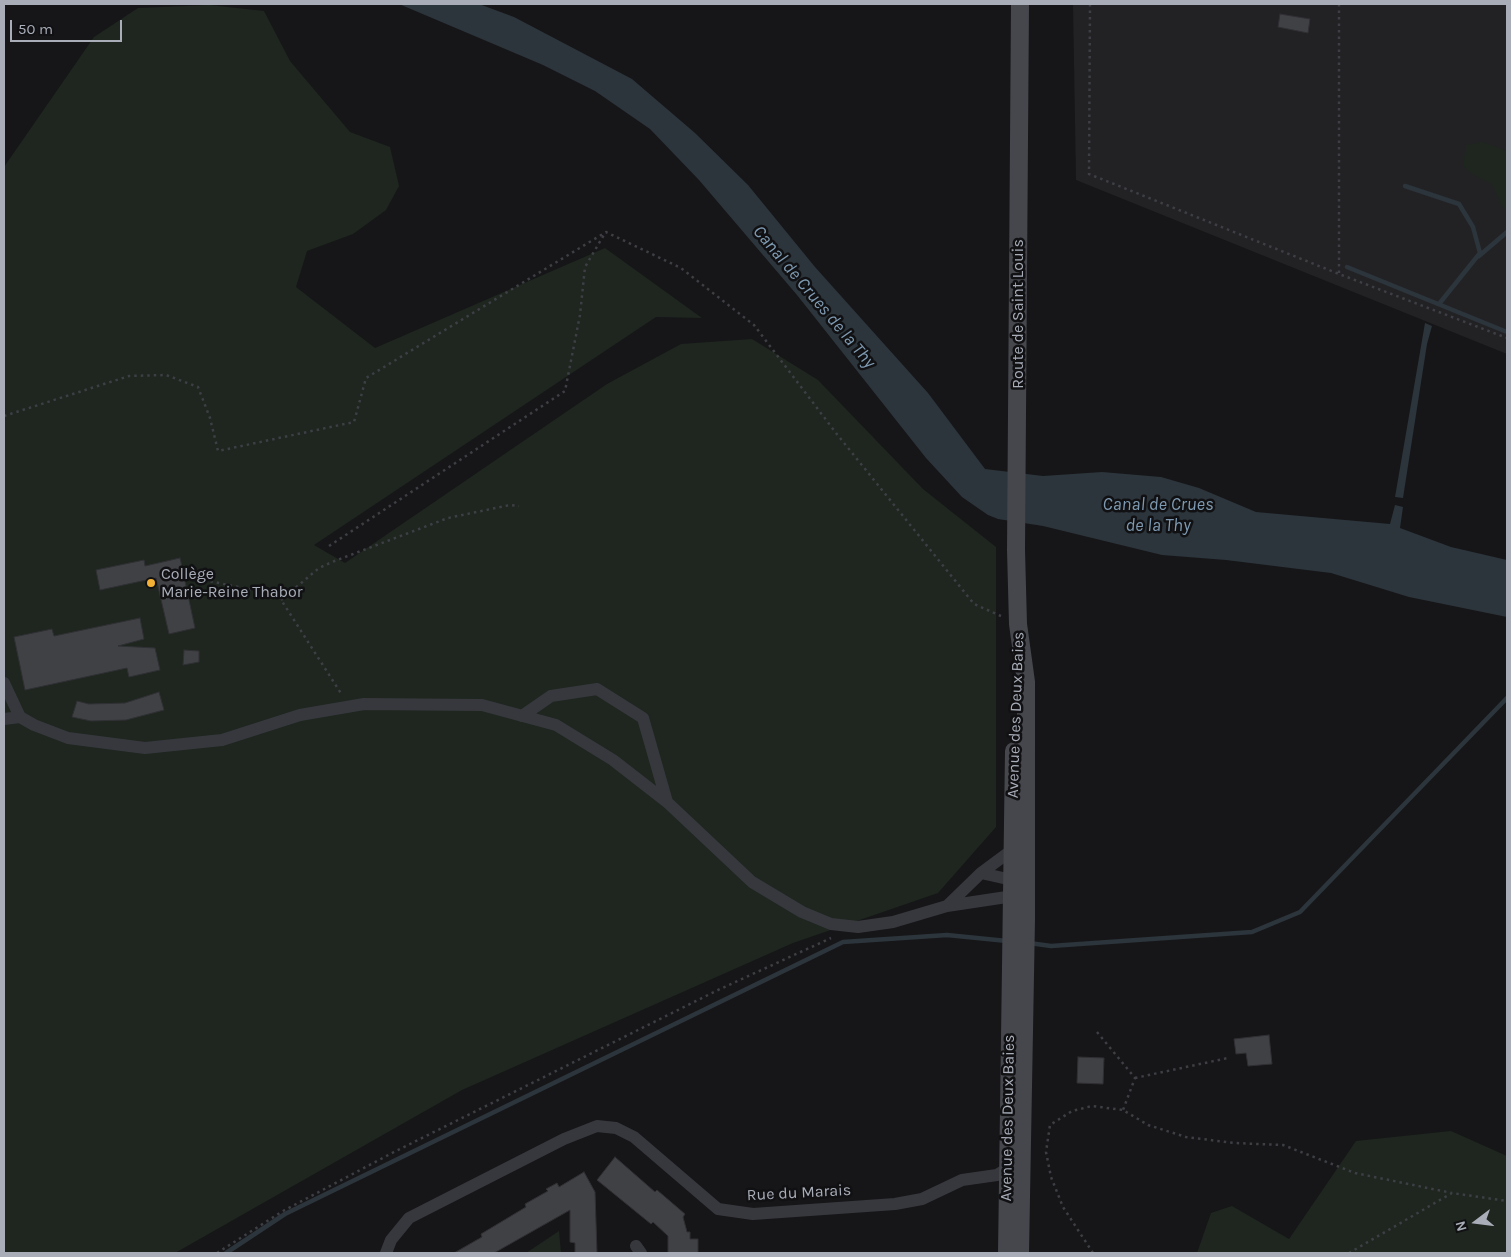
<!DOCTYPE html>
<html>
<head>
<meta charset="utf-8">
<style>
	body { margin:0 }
	#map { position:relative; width:1511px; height:1257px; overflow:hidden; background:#161618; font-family:Karla,sans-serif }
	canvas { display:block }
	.frame { position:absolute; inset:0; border:5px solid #a8adb8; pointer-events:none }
	.north { position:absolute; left:1451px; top:1197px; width:50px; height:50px; -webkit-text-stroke:4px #111113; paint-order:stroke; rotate:255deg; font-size:14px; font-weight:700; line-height:20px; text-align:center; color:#a8adb8 }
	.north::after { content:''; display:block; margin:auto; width:18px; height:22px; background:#a8adb8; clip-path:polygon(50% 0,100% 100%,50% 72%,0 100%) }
	.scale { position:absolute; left:10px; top:20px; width:112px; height:22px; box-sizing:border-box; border:2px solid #a8adb8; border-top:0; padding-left:6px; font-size:15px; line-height:18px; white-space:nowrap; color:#a8adb8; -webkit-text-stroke:4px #111113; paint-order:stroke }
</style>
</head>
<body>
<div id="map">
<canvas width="1511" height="1257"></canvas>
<div class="frame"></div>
<div class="north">N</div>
<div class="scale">50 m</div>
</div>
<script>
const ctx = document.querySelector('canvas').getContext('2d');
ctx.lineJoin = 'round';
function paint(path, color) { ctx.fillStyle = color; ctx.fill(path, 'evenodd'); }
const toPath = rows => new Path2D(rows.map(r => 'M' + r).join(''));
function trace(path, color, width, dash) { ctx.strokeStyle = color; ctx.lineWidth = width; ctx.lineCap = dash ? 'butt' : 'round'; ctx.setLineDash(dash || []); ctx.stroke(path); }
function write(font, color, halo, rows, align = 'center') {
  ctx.font = font + ' Karla,sans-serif'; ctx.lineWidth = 5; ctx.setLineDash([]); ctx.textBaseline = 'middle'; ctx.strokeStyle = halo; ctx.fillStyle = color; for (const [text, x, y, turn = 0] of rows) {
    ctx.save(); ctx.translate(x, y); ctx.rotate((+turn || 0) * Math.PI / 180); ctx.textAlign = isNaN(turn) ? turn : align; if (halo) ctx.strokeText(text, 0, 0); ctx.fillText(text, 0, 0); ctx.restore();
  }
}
paint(toPath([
	[1073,4,1507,4,1507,354,1076,180]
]), '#222225');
paint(toPath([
	[209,5,264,11,290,61,350,132,390,147,399,186,386,210,353,234,307,251,296,287,375,348,605,248,702,318,656,317,314,545,345,563,607,384,681,344,752,339,818,380,923,489,996,547,996,827,938,893,793,943,462,1090,175,1253,4,1253,4,167,94,37,138,8],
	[1483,142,1507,151,1507,208,1502,207,1492,184,1472,174,1463,166,1466,145],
	[1451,1131,1507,1156,1507,1253,1197,1253,1211,1213,1232,1206,1289,1239,1356,1141],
	[559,1231,561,1253,526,1253]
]), '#1e261f');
paint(toPath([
	[399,4,479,4,514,17,632,79,695,133,748,185,815,267,928,393,985,469,1043,476,1102,472,1161,477,1199,488,1256,512,1390,524,1395,505,1403,507,1400,528,1451,547,1507,560,1507,617,1409,597,1331,573,1226,560,1162,555,1043,526,998,519,988,515,962,497,926,458,797,295,699,180,650,129,595,91,543,65],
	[1425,323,1432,326,1427,344,1403,498,1395,497]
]), '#2c353c');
trace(toPath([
	[1405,186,1459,204,1473,227,1480,253,1439,304],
	[1479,256,1507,232],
	[1347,267,1507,332],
	[1029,943,1051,946,1252,932,1300,912,1507,698],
	[226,1253,285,1214,843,942,947,935,1007,941]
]), '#2c353c', 4.5);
const building = toPath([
	[1280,14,1310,19,1308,33,1278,27,1280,14],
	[180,558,195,628,169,634,156,578,100,590,96,570,144,560,145,566,180,558],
	[140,618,144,639,118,646,155,648,160,670,129,677,127,668,25,690,14,637,52,629,54,636,140,618],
	[184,650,199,651,199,662,183,665,184,650],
	[159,692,164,710,126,720,91,721,72,717,77,701,89,704,125,703,159,692],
	[1269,1035,1272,1064,1248,1066,1246,1053,1236,1054,1234,1039,1269,1035],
	[1078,1057,1104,1058,1103,1084,1077,1083,1078,1057],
	[615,1157,655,1192,657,1190,685,1214,683,1217,687,1232,690,1232,690,1239,698,1239,698,1253,668,1253,668,1236,653,1222,651,1224,597,1180,615,1157],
	[584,1172,595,1192,597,1253,575,1253,575,1243,570,1242,570,1210,494,1253,454,1253,482,1237,481,1234,526,1207,525,1204,548,1191,546,1189,557,1183,559,1187,584,1172]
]);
paint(building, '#404145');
trace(building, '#303034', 1);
trace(toPath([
	[1090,4,1089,174,1339,274,1507,338],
	[1339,4,1339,274],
	[4,416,129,376,166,375,198,387,210,418,218,451,354,422,366,378,606,232,681,268,754,325,836,433,974,604,1001,616],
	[329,546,565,391,580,315,585,267,605,233],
	[204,580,278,595,342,695],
	[281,600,319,568,332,562,448,518,510,505,519,506],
	[1097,1032,1135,1078,1123,1110],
	[1135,1078,1228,1058],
	[217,1253,283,1211,394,1152,718,990,831,938],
	[1093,1253,1063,1207,1051,1177,1046,1152,1050,1125,1072,1111,1092,1106,1123,1110,1148,1125,1186,1137,1234,1143,1283,1145,1355,1173,1452,1193],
	[1349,1253,1452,1193,1507,1201]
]), '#3d3f44', 2.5, [2.5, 4]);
trace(toPath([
	[4,683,20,717,34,725,68,738,145,748,222,740,300,715,364,704,482,705,556,725,613,760,667,802,752,882,802,912,831,924,858,927,893,922,947,906,1020,895],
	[522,716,551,696,597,689,643,718,667,802],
	[4,719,20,717],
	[981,873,1012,850],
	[947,906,981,873,1012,880,1018,887],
	[636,1246,641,1253],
	[386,1253,391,1240,409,1218,564,1139,597,1126,616,1128,634,1137,718,1209,753,1214,895,1204,922,1199,962,1180,997,1175,1007,1169]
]), '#37383d', 12);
trace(toPath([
	[1007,1253,1014,751],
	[1020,1253,1026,919,1026,682,1018,624,1016,550,1020,4]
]), '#45474d', 18);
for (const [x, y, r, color] of [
	[151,583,5,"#f2b134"]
]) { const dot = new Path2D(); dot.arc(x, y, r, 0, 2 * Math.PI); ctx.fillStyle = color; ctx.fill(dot); trace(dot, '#111113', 2); }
write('16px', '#a8adb8', '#111113', [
	["Route de Saint Louis",1018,314,-90],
	["Avenue des Deux Baies",1016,715,-88],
	["Avenue des Deux Baies",1008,1118,-89],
	["Rue du Marais",799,1193,-3]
]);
write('16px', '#a8adb8', '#111113', [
	["Collège",161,574],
	["Marie-Reine Thabor",161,592]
], 'left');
write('italic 18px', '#7f9bb3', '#111113', [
	["Canal de Crues de la Thy",814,297,50],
	["Canal de Crues",1158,505],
	["de la Thy",1158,526]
]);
</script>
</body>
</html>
